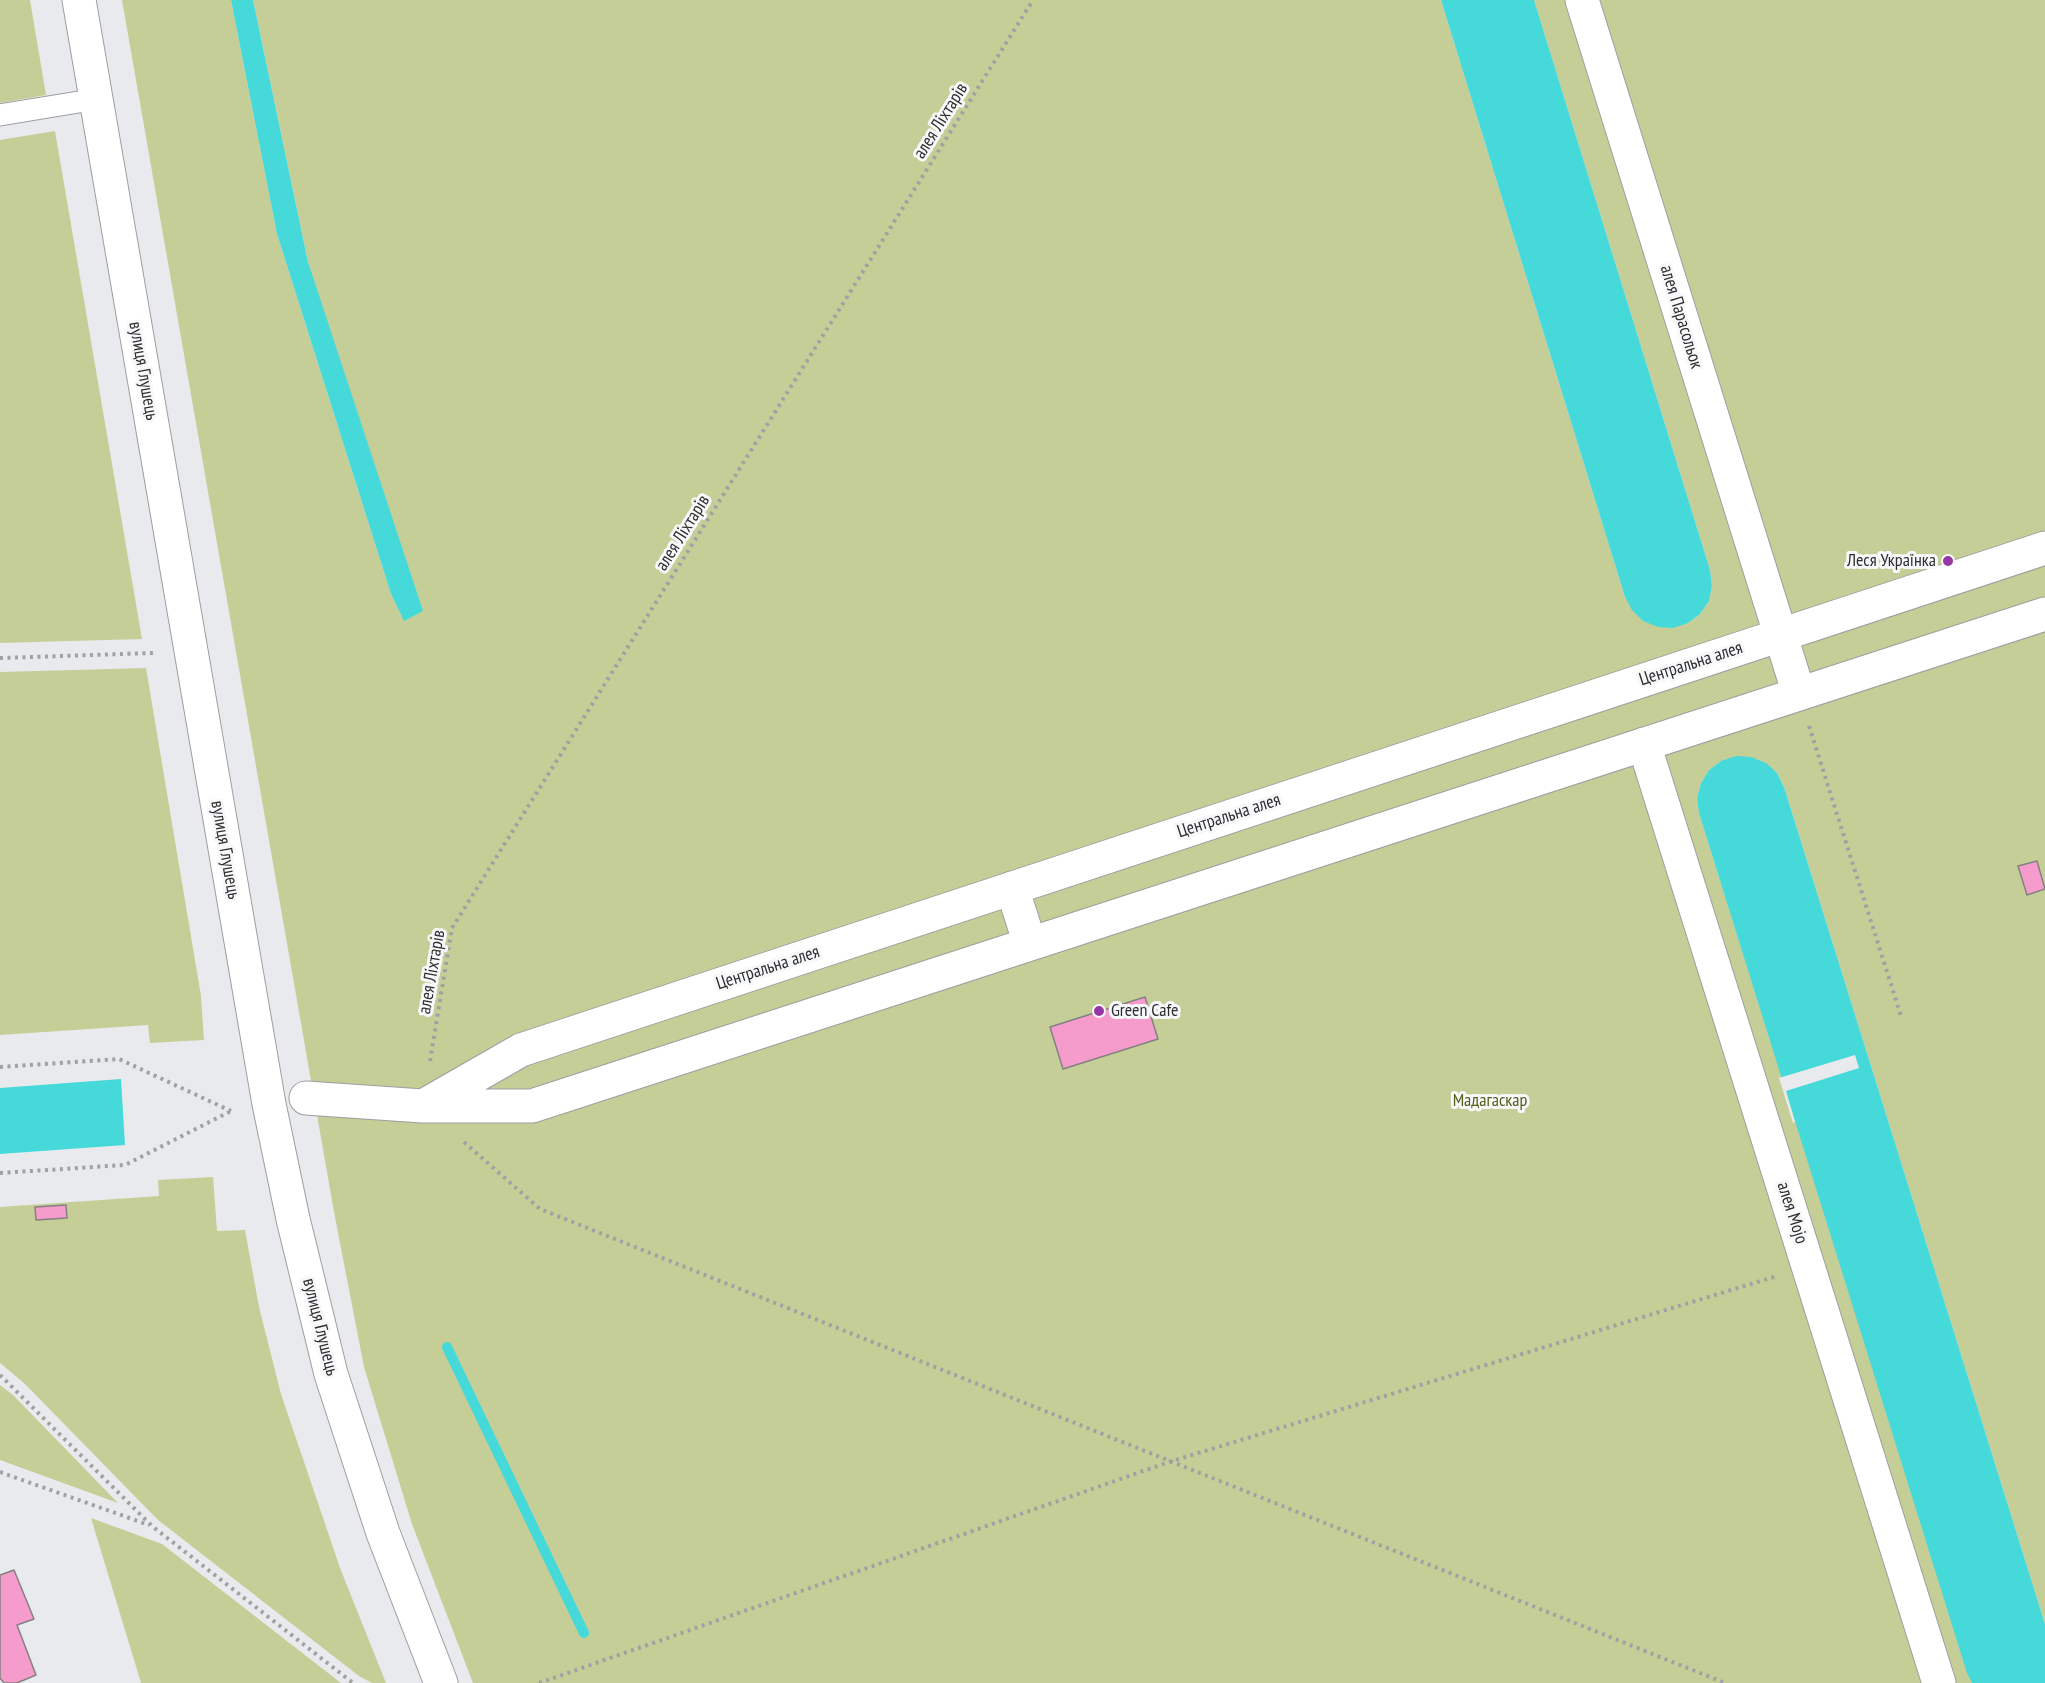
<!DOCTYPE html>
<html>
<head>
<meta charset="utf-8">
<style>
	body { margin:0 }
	canvas { display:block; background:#e9eaed }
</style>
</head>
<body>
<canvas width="2045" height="1683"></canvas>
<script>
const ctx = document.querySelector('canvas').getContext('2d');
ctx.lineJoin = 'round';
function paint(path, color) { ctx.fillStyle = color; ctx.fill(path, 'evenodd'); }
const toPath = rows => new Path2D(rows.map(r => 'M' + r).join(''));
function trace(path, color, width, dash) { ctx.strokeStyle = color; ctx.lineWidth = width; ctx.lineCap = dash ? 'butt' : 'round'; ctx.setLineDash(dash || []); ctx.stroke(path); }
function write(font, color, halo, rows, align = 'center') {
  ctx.font = font + ' "PT Sans Narrow",sans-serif'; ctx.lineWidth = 6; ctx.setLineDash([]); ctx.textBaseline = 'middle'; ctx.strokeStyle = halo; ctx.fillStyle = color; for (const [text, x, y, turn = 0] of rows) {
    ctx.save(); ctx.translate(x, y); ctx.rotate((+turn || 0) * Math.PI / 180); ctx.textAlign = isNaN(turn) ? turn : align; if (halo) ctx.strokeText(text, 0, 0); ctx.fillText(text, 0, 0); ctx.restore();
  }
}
paint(toPath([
	[0,0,30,0,46,95,0,103],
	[122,0,231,0,277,234,391,594,404,620,308,262,253,0,1441,0,1625,597,1688,623,1700,614,1709,601,1712,586,1710,570,1534,0,2045,0,2045,1624,1784,787,1777,773,1721,761,1709,770,1701,783,1697,798,1699,813,1972,1683,473,1683,412,1524,364,1367,334,1212],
	[55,131,142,639,0,643,0,140],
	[146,668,201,996,204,1040,150,1043,148,1025,0,1035,0,672],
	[213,1177,217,1231,245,1230,259,1307,281,1394,340,1568,386,1683,372,1683,359,1676,158,1520,24,1383,0,1363,0,1207,159,1196,158,1180],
	[0,1385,13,1395,118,1503,0,1460],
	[91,1518,162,1544,341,1683,141,1683]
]), '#c6ce97');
paint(toPath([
	[231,0,253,0,308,262,423,611,404,621,391,594,277,234],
	[1441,0,1534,0,1710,570,1712,586,1709,601,1700,614,1688,623,1673,628,1658,627,1643,621,1632,610,1625,597],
	[1736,756,1751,757,1766,763,1777,773,1784,787,2045,1624,2045,1683,1972,1683,1967,1673,1699,813,1697,798,1701,783,1709,770,1721,761],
	[121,1079,125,1145,0,1154,0,1088]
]), '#46d9da');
paint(toPath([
	[1855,1055,1859,1068,1786,1091,1795,1122,1793,1123,1779,1078]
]), '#e9eaed');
trace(toPath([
	[447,1347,584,1633]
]), '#46d9da', 10);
const building = toPath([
	[2037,861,2045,889,2027,895,2018,866,2037,861],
	[1145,997,1158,1039,1063,1069,1050,1027,1145,997],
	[66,1205,67,1218,36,1220,35,1207,66,1205],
	[14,1570,34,1619,17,1625,36,1675,17,1683,4,1683,0,1678,0,1575,14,1570]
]);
paint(building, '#f69ccc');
trace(building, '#838182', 1.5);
const lane = toPath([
	[0,115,97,99]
]);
const street = toPath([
	[1582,0,1799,694],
	[1644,744,1939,1683],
	[1012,888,1030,944],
	[306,1098,423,1106,532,1106,2045,614],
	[425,1105,521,1050,2045,548]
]);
const secondary = toPath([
	[79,0,269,1104,293,1219,331,1374,383,1533,441,1683]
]);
trace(lane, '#9d9ea0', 23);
trace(street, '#9d9ea0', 35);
trace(secondary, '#9d9ea0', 35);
trace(toPath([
	[0,658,153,653],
	[1809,726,1901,1016],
	[430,1061,452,928,1033,0],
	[0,1067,119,1059,231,1111],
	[464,1142,540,1209,1725,1683],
	[0,1173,125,1165,231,1111],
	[0,1375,152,1526,353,1683],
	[0,1472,149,1525],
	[539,1683,1169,1462,1777,1276]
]), '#a0a1a3', 4, [3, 4.5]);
trace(lane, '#fff', 21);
trace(street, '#fff', 33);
trace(secondary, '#fff', 33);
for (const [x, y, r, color] of [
	[1948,561,6,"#9638a1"],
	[1099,1011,6,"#9638a1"]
]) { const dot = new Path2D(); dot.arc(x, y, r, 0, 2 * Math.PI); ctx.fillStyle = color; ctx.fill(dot); trace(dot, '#f7f8fa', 2); }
write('18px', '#2e2e2f', '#f7f8fa', [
	["алея Ліхтарів",941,121,-58],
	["алея Парасольок",1681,317,73],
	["вулиця Глушець",143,371,80],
	["алея Ліхтарів",683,533,-58],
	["Центральна алея",1691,664,-18],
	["Центральна алея",1229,816,-18],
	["вулиця Глушець",225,850,80],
	["Центральна алея",768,968,-18],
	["алея Ліхтарів",432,972,-80],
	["алея Mojo",1792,1213,72],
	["вулиця Глушець",320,1327,76]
]);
write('18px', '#2e2e2f', '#f7f8fa', [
	["Леся Українка",1936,561],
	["Green Cafe",1111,1011,"left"]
], 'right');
write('18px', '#565e19', '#f7f8fa', [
	["Мадагаскар",1490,1101]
]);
</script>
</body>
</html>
